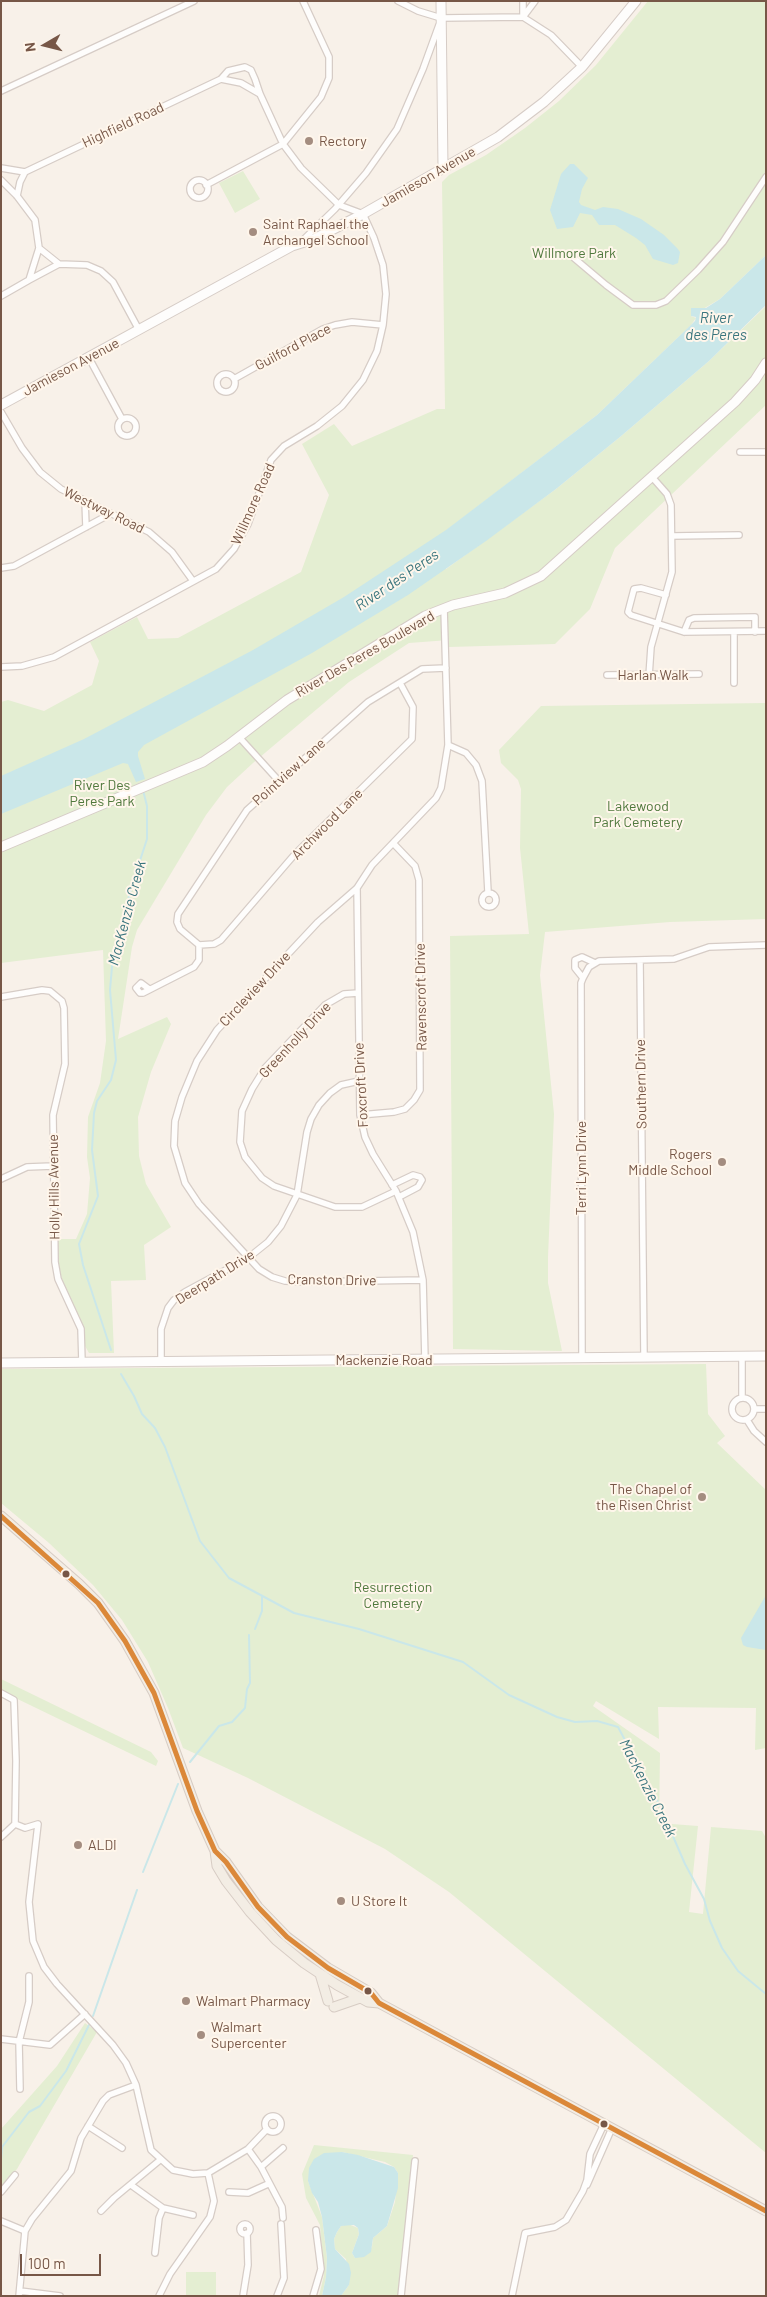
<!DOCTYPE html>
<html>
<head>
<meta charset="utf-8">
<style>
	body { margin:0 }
	#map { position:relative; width:767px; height:2297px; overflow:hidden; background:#f8f1e9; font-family:Barlow,sans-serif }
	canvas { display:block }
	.frame { position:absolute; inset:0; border:2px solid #775747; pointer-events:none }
	.north { position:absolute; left:20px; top:20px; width:50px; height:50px; -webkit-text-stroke:4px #fff6eb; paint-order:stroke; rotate:262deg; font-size:14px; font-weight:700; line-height:20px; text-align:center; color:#775747 }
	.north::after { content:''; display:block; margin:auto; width:18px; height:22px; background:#775747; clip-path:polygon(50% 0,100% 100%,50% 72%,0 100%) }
	.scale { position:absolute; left:20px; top:2254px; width:81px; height:22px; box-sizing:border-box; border:2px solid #775747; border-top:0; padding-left:6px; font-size:15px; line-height:18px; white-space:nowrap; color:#775747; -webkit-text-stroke:4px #fff6eb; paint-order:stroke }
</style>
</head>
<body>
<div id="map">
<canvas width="767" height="2297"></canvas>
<div class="frame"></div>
<div class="north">N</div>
<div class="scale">100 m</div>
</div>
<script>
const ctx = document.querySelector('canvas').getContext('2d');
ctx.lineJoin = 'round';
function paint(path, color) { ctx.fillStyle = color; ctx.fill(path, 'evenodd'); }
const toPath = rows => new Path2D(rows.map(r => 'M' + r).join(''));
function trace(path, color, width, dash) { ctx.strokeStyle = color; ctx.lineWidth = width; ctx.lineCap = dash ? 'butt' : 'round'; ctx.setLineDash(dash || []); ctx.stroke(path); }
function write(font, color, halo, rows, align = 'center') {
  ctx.font = font + ' Barlow,sans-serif'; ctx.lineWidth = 4; ctx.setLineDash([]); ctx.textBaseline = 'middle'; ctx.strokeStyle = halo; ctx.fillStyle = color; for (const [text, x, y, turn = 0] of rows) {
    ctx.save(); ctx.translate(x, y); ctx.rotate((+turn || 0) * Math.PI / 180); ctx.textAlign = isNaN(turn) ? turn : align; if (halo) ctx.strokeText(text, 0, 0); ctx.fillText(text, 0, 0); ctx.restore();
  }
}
paint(toPath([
	[648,1,766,1,766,255,720,299,691,316,696,318,691,325,597,415,447,530,446,569,556,489,620,437,709,361,766,306,766,405,615,548,590,609,555,644,449,647,449,640,409,643,349,682,253,763,227,787,206,815,137,930,132,947,118,1039,167,1017,171,1024,151,1072,138,1117,139,1156,146,1184,171,1227,144,1245,146,1280,111,1281,114,1353,89,1353,85,1346,84,1327,62,1279,59,1267,57,1239,76,1239,87,1214,90,1178,87,1157,88,1117,100,1083,106,1041,103,950,1,963,1,702,8,700,44,711,92,685,99,661,90,642,137,617,148,639,178,638,301,572,329,495,302,444,334,424,352,446,437,409,445,409,442,182,449,175,486,155,525,128,559,101,596,65],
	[243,171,260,199,235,213,219,183],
	[766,703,766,919,670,922,545,932,540,975,554,1114,548,1257,548,1283,562,1351,453,1349,450,936,529,934,520,848,521,789,518,780,501,763,499,750,541,706],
	[706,1364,708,1414,725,1436,717,1443,766,1490,766,1748,755,1750,756,1708,658,1707,659,1739,596,1701,593,1706,660,1753,659,1823,698,1826,689,1912,703,1914,711,1827,762,1831,766,1838,766,2153,449,1892,385,1849,248,1778,183,1748,168,1708,148,1662,122,1620,93,1585,49,1543,1,1503,1,1369],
	[1,1679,151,1752,158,1761,156,1766,1,1691],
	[85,2023,97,2032,17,2169,1,2187,1,2129,57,2066],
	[314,2145,413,2155,399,2296,341,2296,349,2285,346,2259,335,2249,334,2239,337,2232,341,2226,348,2224,358,2228,359,2234,352,2253,355,2258,372,2247,373,2238,387,2226,395,2202,398,2173,394,2167,385,2162,342,2152,308,2181,322,2217,327,2258,326,2277,322,2296,319,2296,324,2275,320,2225,306,2198,302,2174],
	[186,2272,216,2272,216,2296,186,2296]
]), '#e4eed2');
paint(toPath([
	[570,164,574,164,588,178,582,189,579,202,581,205,595,210,603,207,618,209,641,219,664,235,677,248,680,252,678,263,673,265,653,259,645,245,636,238,615,225,599,225,592,215,580,213,573,227,557,229,550,210,561,174],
	[766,255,765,306,709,361,620,437,556,489,486,541,408,595,312,653,144,745,138,752,138,756,145,779,136,782,128,764,123,763,1,814,1,776,84,739,253,650,344,597,446,530,597,415,695,321,696,317,691,316,691,308,706,308,720,299],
	[766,1595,766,1650,747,1647,743,1645,741,1638],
	[342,2152,358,2155,394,2167,398,2173,398,2188,387,2226,373,2238,371,2252,364,2257,355,2258,352,2253,359,2234,358,2228,354,2225,341,2226,337,2232,334,2239,335,2249,349,2264,351,2273,349,2285,341,2296,322,2296,326,2277,327,2258,322,2217,318,2202,312,2193,308,2181,309,2168,314,2159,324,2153]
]), '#cae7e9');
trace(toPath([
	[111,1350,83,1265,79,1244,98,1196,92,1150,94,1113,97,1101,111,1080,116,1060,110,990,113,955,133,882,147,839,147,806,143,790],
	[121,1374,134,1396,142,1414,155,1428,165,1447,200,1541,229,1578,294,1613,359,1629,463,1662,509,1695,557,1717,575,1722,597,1721,618,1727,659,1804,685,1864,704,1899,710,1921,722,1948,738,1971,766,1994],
	[255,1629,262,1611,262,1597],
	[190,1762,219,1726,232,1722,245,1708,247,1689,250,1683,249,1635],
	[143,1872,178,1784],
	[93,2016,137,1890],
	[1,2159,2,2147,29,2112,40,2106,66,2071,89,2025]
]), '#cae7e9', 2);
const street = toPath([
	[398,1,418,11,441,18,523,17,535,1],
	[523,1,523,17,551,35,582,67],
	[221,79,241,83,260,94],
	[1,91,194,1],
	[1,168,25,172],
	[1,180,17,196,35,220,39,248,59,264,87,265,101,271,113,282,139,330],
	'190 189a9 9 0 1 1 18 0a9 9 0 1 1-18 0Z',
	[206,185,283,144,321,97,329,78,329,57,303,1],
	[303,240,335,209,366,173,397,129,423,69,439,25],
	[574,258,606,285,633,305,656,305,666,301,698,270,723,242,766,177],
	[29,280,59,264],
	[1,296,29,280,39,248],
	[89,358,122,419],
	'217 383a9 9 0 1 1 18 0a9 9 0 1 1-18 0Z',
	[234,379,323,329,335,325,352,322,383,325],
	[1,412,22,448,40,472,61,489,149,532,172,552,193,581],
	'118 427a9 9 0 1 1 18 0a9 9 0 1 1-18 0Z',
	[740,452,766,452],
	[85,501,86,527],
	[672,536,739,535],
	[1,568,14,566,110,514],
	[666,595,641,588,634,589,628,612,631,615,684,632,766,631],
	[684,632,689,620,694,618,755,617,755,632],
	[734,632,734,683],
	[1,667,22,666,54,657,216,569,234,549,248,524,271,460,284,446,317,426,342,406,363,380,377,351,383,325,386,294,383,265,374,238,363,214,339,205,301,168,283,144,260,94,255,79,251,70,245,67,228,71,221,79,25,172,20,182,17,196],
	[607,675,699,674],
	[649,676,651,647,672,572,671,505,667,494,652,477],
	[239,737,278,780],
	[448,745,466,753,476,765,482,781,488,892],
	[357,888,360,1115,365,1137,373,1154,396,1191,413,1232,423,1280,425,1360],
	'482 900a7 7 0 1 1 14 0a7 7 0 1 1-14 0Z',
	[199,945,180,929,177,922,178,914,247,810,368,702,422,669,446,668],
	[199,945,214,944,221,940,295,854,412,739,413,707,400,683],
	[640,960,644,1357],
	[583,978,575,968,575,960,582,957,595,963],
	[149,989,141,983,136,988,140,993,143,993,194,967,199,960,199,945],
	[358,993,344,994,325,1005,265,1068,252,1089,242,1111,240,1142,245,1157,262,1178,274,1186,335,1207,362,1207,396,1191],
	[1,997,42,990,50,991,62,1001,64,1008,65,1064,53,1115,55,1262,58,1279,81,1329,82,1362],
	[360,1115,394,1112,405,1109,414,1100,420,1090,419,880,415,866,393,843],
	[1,1179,27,1167,53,1166],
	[392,1185,413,1175,420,1177,422,1180,418,1187,399,1197],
	[423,1280,306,1282,285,1281,272,1277,259,1269,199,1204,185,1183,174,1146,175,1121,182,1097,197,1061,217,1030,318,922,357,888,372,865,436,798,441,788,448,745,444,608],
	[742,1356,742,1398],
	[582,1358,581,983,583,978,589,967,599,961,674,959,709,947,766,945],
	[161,1362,161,1329,168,1308,174,1300,185,1292,248,1258,268,1242,281,1226,297,1195,307,1132,311,1119,319,1105,330,1093,341,1085,359,1081],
	'732 1409a11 11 0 1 1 22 0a11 11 0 1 1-22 0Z',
	[754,1409,766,1409],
	[747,1420,754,1431,766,1442],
	[1,1693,14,1700,16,1761,15,1824,1,1837],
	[15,1824,25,1828,38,1824,29,1902,33,1941,44,1967,57,1984,113,2045,126,2063,136,2085,151,2150,173,2170,193,2174,208,2173,248,2149,267,2129],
	[1,2039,50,2045,85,2014],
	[20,2089,19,2042,29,2002,29,1976],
	'265 2124a8 8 0 1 1 16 0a8 8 0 1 1-16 0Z',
	[88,2126,122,2148],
	[248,2149,261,2167,282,2207,283,2218],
	[261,2167,283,2148],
	[131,2185,163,2208,193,2215],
	[587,2185,612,2128],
	[1,2192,15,2175],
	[229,2192,248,2193,268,2184],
	[101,2211,114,2198,160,2160],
	[1,2221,25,2231],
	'240 2229a5 5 0 1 1 10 0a5 5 0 1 1-10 0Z',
	[155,2253,159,2218,163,2208],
	[20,2291,60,2296],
	[19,2296,25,2231,32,2219,71,2171,81,2138,103,2101,109,2095,136,2085],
	[159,2296,170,2274,210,2217,214,2201,208,2173],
	[243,2296,248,2265,247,2233],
	[277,2296,284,2278,281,2224],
	[313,2296,321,2269,316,2230],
	[401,2296,415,2161],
	[512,2296,525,2233,555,2227,566,2220,583,2191,587,2180,590,2154,604,2124]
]);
const secondary = toPath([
	[441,1,443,168],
	[1,405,292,246,314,239,363,214,498,137,544,102,582,67,636,1],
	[1,847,203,762,227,746,287,700,425,616,453,605,505,593,541,576,735,402,755,380,766,363],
	[1,1363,766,1356]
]);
const primary = toPath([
	[1,1516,79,1584,98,1603,125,1641,154,1693,197,1811,215,1851,226,1862,258,1907,287,1937,328,1968,371,1993,379,2003,766,2211],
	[215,1851,217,1866,226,1881,250,1912,276,1940,304,1963,337,1985,368,2002,379,2003],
	[320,1974,328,2001],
	[334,2007,360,1998]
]);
trace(street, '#d6ccc6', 8);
trace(secondary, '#d6ccc6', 11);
trace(primary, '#d7ccc4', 11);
trace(street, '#fefdfc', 5.5);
trace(secondary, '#fefdfc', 9);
trace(primary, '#f3ede4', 9);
trace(toPath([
	[1,1516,98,1603,125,1641,154,1693,197,1811,215,1851,226,1862,258,1907,287,1937,328,1968,371,1993,379,2003,766,2211]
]), '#db8839', 5);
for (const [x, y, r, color] of [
	[309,141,5,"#a48d80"],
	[253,232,5,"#a48d80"],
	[722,1162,5,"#a48d80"],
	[702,1497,5,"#a48d80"],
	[66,1574,4.5,"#775747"],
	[78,1845,5,"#a48d80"],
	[341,1901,5,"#a48d80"],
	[368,1991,4.5,"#775747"],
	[186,2001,5,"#a48d80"],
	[201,2035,5,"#a48d80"],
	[604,2124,4.5,"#775747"]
]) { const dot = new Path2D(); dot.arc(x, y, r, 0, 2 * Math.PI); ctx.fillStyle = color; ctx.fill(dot); trace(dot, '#fff6eb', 2); }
write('14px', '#775747', '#fff6eb', [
	["Highfield Road",123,125,-25],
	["Jamieson Avenue",428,177,-30],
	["Guilford Place",293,347,-28],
	["Jamieson Avenue",71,367,-28],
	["Willmore Road",253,504,-66],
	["Westway Road",104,510,26],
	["River Des Peres Boulevard",365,654,-30],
	["Harlan Walk",653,675],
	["Pointview Lane",289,772,-42],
	["Archwood Lane",327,824,-45],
	["Circleview Drive",255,989,-47],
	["Ravenscroft Drive",421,997,-91],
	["Greenholly Drive",295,1040,-47],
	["Southern Drive",641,1084,-91],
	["Foxcroft Drive",361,1085,-93],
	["Terri Lynn Drive",581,1168,-90],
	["Holly Hills Avenue",54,1187,-91],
	["Deerpath Drive",215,1277,-32],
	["Cranston Drive",332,1280,1],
	["Mackenzie Road",384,1360]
]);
write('14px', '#775747', '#fff6eb', [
	["Rectory",319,141],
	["Saint Raphael the",263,224],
	["Archangel School",263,240],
	["Rogers",712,1154,"right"],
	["Middle School",712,1170,"right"],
	["The Chapel of",692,1489,"right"],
	["the Risen Christ",692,1505,"right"],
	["ALDI",88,1845],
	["U Store It",351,1901],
	["Walmart Pharmacy",196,2001],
	["Walmart",211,2027],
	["Supercenter",211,2043]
], 'left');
write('14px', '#4f783c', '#fff6eb', [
	["Willmore Park",574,253],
	["River Des",102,785],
	["Peres Park",102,801],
	["Lakewood",638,806],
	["Park Cemetery",638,822],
	["Resurrection",393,1587],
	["Cemetery",393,1603]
]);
write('italic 15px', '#3a757e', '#fff6eb', [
	["River",716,318],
	["des Peres",716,335],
	["River des Peres",397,580,-34],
	["MacKenzie Creek",127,913,-75],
	["MacKenzie Creek",648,1788,63]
]);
</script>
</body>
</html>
